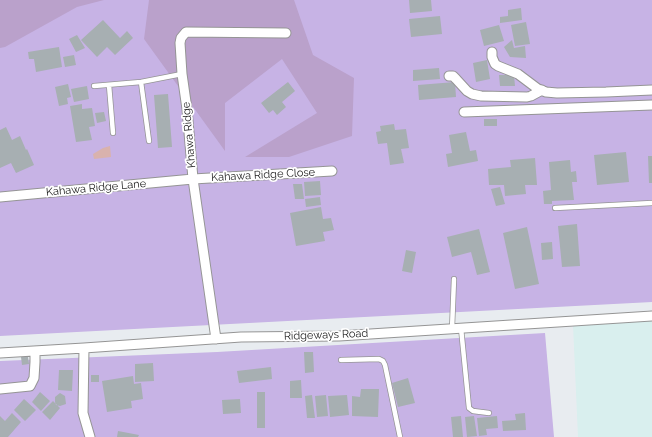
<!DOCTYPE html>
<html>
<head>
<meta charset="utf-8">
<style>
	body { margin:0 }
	canvas { display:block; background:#e8ecf0 }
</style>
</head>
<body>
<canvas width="652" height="437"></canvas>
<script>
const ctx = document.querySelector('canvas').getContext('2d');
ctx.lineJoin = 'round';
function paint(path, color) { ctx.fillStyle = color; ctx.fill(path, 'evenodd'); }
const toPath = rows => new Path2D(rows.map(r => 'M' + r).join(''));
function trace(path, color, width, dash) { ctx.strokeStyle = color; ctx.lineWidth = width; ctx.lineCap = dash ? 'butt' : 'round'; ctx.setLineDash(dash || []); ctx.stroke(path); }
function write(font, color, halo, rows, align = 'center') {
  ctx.font = font + ' Raleway,sans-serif'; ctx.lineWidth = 3.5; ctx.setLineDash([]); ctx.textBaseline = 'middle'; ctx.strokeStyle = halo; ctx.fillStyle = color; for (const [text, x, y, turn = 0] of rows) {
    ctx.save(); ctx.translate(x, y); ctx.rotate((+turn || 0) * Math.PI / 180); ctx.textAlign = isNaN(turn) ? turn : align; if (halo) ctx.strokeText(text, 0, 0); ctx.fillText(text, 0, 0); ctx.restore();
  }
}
paint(toPath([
	[652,320,652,437,578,437,573,325]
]), '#d9efee');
paint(toPath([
	[0,0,652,0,652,302,0,336],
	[545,333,554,437,0,437,0,361,217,352]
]), '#c7b3e5');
paint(toPath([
	[0,0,104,0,77,7,5,47,0,48],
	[149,0,294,0,313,55,354,78,352,136,289,157,245,157,317,113,282,59,225,103,225,151,144,39]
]), '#baa1cb');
paint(toPath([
	[110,146,111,157,94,159,93,154,103,148]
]), '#d9b2ad');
paint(toPath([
	[409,0,431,0,432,11,410,13],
	[521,8,522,20,500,23,500,17,508,16,508,10],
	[440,16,442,34,411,37,409,19],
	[103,20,120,38,127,31,133,38,115,55,107,47,97,57,81,40],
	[526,22,530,44,515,46,511,25],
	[499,25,504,41,484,46,480,30],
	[77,35,85,48,76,52,69,39],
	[512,40,514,48,525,46,526,58,510,57,504,47],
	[59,47,62,67,36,72,34,59,29,59,28,52],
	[74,55,76,65,65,67,63,57],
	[487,60,490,79,476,82,473,63],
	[439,68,440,79,413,81,413,70],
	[499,75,514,75,515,86,500,86],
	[288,82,295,91,282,102,286,107,277,115,273,110,269,113,261,103],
	[455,82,456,97,419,100,418,85],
	[68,84,71,97,67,98,68,104,59,106,55,87],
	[87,86,89,99,74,102,71,89],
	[168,94,172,147,158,148,154,95],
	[82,104,82,109,92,108,95,126,89,127,92,140,76,142,70,106],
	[104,112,106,121,97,123,95,113],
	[484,119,497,119,497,126,484,126],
	[394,124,395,130,406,129,409,148,401,149,404,163,390,165,387,143,378,144,376,132,381,131,380,126],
	[6,127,12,140,20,136,26,150,27,149,34,165,16,173,11,163,0,168,0,130],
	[466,132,470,151,476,150,478,161,448,167,446,154,452,153,449,135],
	[626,152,629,182,597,185,594,155],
	[648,156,652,156,652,183,649,183],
	[535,158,537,185,525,185,526,194,505,196,504,185,489,185,488,169,511,167,510,160],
	[570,160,571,172,576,171,577,182,572,182,574,200,552,201,552,204,544,204,543,191,551,190,549,162],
	[320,181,321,195,305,196,304,182],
	[293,184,302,184,304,199,295,199],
	[500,187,505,204,496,206,491,189],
	[320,197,321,205,306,207,305,199],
	[321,207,323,219,331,218,334,230,323,232,325,241,296,246,290,213],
	[577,224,580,266,562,267,558,226],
	[527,227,539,284,515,289,503,233],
	[479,229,490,272,477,275,471,252,452,257,447,237],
	[552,242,553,259,542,260,541,243],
	[406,250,416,252,412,273,402,271],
	[304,352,313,352,314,372,305,373],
	[21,357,28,357,29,364,22,365],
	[153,363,154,381,135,382,135,364],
	[271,367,272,379,239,383,237,371],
	[59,370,73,370,72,391,58,390],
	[91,375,99,375,99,382,91,382],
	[133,376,134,384,141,383,143,399,131,401,132,408,107,412,102,381],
	[408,378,415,403,398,407,392,383],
	[301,380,302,398,290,398,290,381],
	[361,389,379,389,378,417,352,416,352,396,360,397],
	[40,392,50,401,41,411,32,402],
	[257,392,265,392,265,428,257,428],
	[60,393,65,396,66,404,60,406,56,405,55,402,55,397],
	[312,395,315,418,307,418,305,396],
	[326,395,328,416,317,417,315,396],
	[347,395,349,415,330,417,328,396],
	[24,399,36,410,25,421,14,410],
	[240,399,241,413,223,414,222,400],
	[53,401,60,408,50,420,42,412],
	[12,413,21,422,8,437,0,437,0,416,5,421],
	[525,413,526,430,503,431,502,421,516,420,515,414],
	[461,416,463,437,453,437,451,417],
	[474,416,477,436,467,437,465,417],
	[497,416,498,428,486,429,487,435,479,436,477,418],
	[118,431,139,435,138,437,117,437]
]), '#a7afb2');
const service = toPath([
	[141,82,149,141],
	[109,85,113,133],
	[94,86,141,82,182,74],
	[555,208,652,203],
	[461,328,469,408,473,411,489,413],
	[452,329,454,279],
	[341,360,379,359,383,361,385,365,400,437]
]);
const minor = toPath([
	[492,52,492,57,495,64,498,66,518,74,538,89,546,92,557,93,606,92,652,90],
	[449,76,453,76,456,79,467,91,472,94,481,96,527,97,531,96,542,90],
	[464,112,652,105],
	[0,197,193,179,332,171],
	[216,339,193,179,187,109,182,74,180,43,181,38,186,32,286,33],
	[84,348,83,413,90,437],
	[0,353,84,348,241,337,339,336,652,316],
	[0,389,30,386,34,378,35,362,35,351]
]);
trace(service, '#959595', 6);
trace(minor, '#959595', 11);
trace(service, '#fff', 4.5);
trace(minor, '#fff', 9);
write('11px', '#212121', '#fff', [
	["Khawa Ridge",189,135,-95],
	["Kahawa Ridge Close",263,175,-3],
	["Kahawa Ridge Lane",96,188,-5],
	["Ridgeways Road",326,335,-2]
]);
</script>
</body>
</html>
